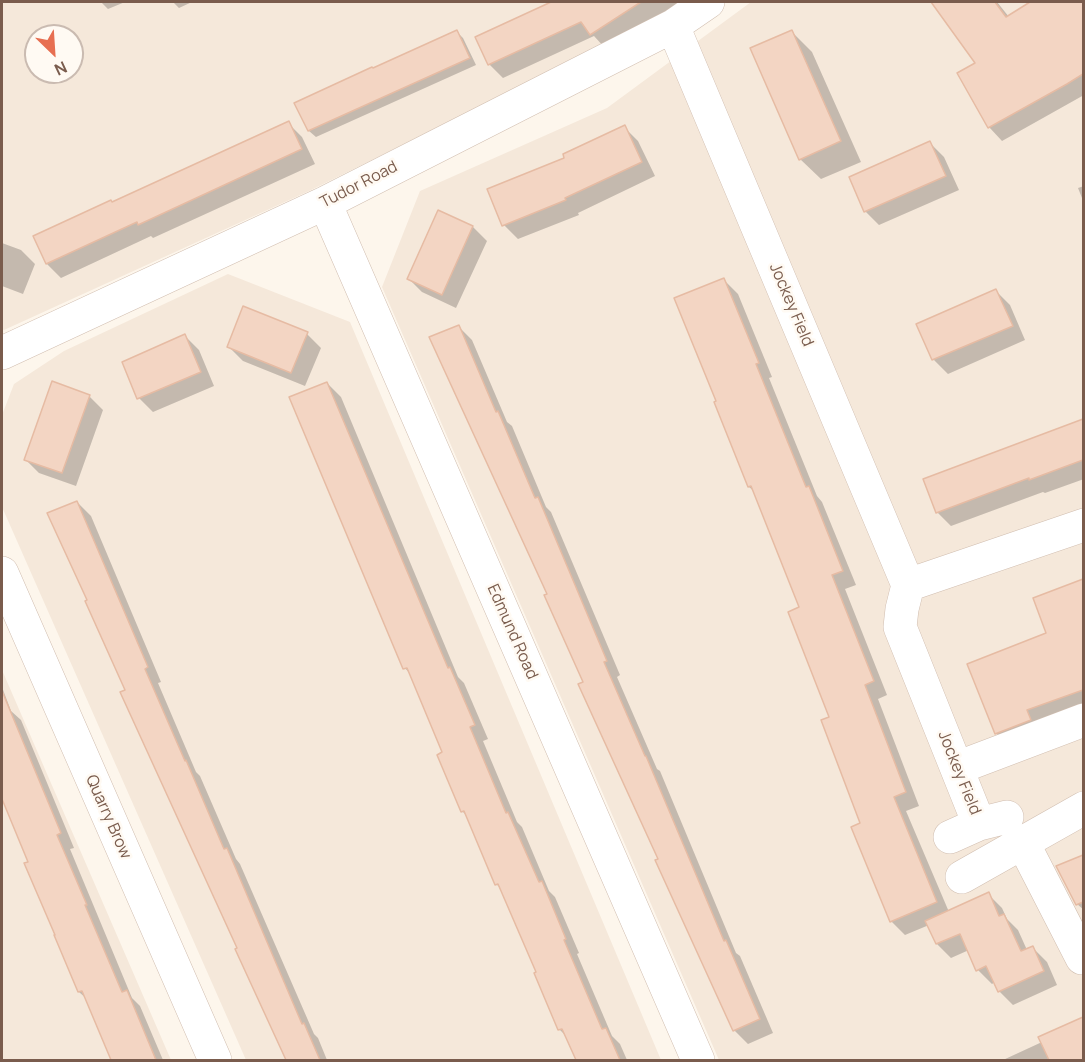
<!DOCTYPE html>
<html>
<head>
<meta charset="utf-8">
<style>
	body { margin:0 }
	#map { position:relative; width:1085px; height:1062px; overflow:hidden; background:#fdf6ec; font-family:Manrope,sans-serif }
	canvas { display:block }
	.frame { position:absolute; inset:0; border:3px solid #7a5c4d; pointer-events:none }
	.north { position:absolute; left:24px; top:24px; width:60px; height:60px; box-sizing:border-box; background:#fffaf3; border:2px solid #cabbb1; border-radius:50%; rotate:155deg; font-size:16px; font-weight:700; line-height:24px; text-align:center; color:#7a5c4d }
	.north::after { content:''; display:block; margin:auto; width:21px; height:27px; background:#e76f51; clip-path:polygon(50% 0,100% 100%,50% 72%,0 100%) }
</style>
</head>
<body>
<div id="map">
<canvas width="1085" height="1062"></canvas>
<div class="frame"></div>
<div class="north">N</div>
</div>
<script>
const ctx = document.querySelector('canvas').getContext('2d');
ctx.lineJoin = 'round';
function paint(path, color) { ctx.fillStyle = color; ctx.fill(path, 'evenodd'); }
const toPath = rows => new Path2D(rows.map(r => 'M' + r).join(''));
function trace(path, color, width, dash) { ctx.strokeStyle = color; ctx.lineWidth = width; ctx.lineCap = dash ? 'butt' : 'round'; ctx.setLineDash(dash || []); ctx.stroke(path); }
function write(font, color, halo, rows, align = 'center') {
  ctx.font = font + ' Manrope,sans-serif'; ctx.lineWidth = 5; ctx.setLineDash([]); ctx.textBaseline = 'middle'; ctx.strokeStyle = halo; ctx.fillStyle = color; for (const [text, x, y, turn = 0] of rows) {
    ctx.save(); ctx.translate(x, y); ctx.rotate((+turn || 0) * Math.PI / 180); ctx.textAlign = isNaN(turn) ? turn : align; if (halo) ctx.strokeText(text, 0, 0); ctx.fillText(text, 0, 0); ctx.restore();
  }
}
paint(toPath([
	[2,2,685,2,663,16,309,191,4,330,2,329],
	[36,36,72,36,72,72,36,72],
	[751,2,1083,2,1083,1060,719,1060,382,287,420,191,607,108],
	[228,274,350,322,661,1060,246,1060,2,507,2,415,14,384,64,351],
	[2,670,171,1060,2,1060]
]), '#f5e8da');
paint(toPath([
	[101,2,125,2,108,9],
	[173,2,192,2,179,8],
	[555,2,684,2,605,48,594,36,503,78,489,64,477,38],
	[933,2,997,2,1009,17,1032,2,1073,2,1084,18,1084,95,1002,141,989,127,959,73,977,63],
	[457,32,463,38,476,65,316,137,309,131],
	[792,32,812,52,861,162,821,179,800,159],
	[288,123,302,137,315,164,153,238,151,236,61,278,47,264,35,237,112,204],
	[624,127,638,141,655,176,578,213,579,215,518,239,504,225,489,190,566,159],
	[930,143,944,157,959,190,879,225,865,211],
	[1084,186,1084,203,1078,188],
	[473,227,487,241,456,308,422,292,408,278],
	[2,243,21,250,35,264,23,294,2,286],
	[724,280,738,294,772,377,769,378,817,496,822,502,856,585,845,589,887,695,878,699,919,806,906,811,949,912,988,894,1002,908,1007,919,1018,930,1027,950,1033,948,1047,962,1057,985,1013,1005,999,991,995,982,992,984,978,970,969,950,951,958,937,944,929,925,905,935,891,921,831,718,801,608,755,492,749,487,718,402],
	[996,291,1010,305,1025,340,948,374,934,360,918,324],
	[458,326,472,340,507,422,512,426,546,507,551,512,620,675,617,677,657,769,660,771,736,953,740,956,773,1033,748,1044,734,1030,660,860,549,595],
	[307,334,321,348,305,386,243,361,229,347],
	[185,336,199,350,214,386,153,412,139,398],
	[327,383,341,397,458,677,464,683,488,739,483,741,517,822,522,827,549,891,555,897,579,953,577,954,612,1036,620,1044,627,1060,577,1060,567,1037,559,1029,538,973,503,890,496,884,468,817,463,812,439,756,444,753,411,675,405,668],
	[89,396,103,410,76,486,39,473,25,459],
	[1084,421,1084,479,1045,493,1043,492,951,526,937,512,1017,445],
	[77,502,91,516,161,682,158,683,196,772,200,776,236,859,240,864,314,1034,318,1038,327,1060,288,1060,237,949,239,949,89,601],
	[1084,581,1084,707,1009,746,996,733,1048,634,1035,599],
	[2,687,11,711,21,720,74,848,70,849,132,998,140,1006,163,1060,113,1060,88,1000,79,992,30,862,2,793],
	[1084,857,1084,910,1077,904,1058,867],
	[1084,1019,1084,1060,1003,1060,1042,1042,1040,1038]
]), '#0003');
const building = toPath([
	[551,2,641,2,590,35,581,22,488,65,475,37,551,2],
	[931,2,995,2,1006,17,1030,2,1083,2,1083,74,1067,84,988,128,957,73,975,63,931,2],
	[457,30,470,58,308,131,294,103,372,67,373,68,457,30],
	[792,30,841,141,799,160,750,48,792,30],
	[289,121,302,149,138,225,137,222,46,264,33,236,111,200,112,202,289,121],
	[625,125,642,162,565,198,566,200,502,226,487,189,564,158,563,154,625,125],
	[930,141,946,176,864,212,849,177,930,141],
	[438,210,473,226,442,295,407,279,438,210],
	[724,278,759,363,756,364,806,487,809,486,843,571,832,575,874,681,865,685,906,792,894,797,937,902,890,922,851,827,860,823,821,720,829,717,788,612,799,607,751,486,748,487,714,402,716,401,674,298,724,278],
	[996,289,1013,326,932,360,916,324,996,289],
	[243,306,308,332,291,373,227,347,243,306],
	[459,325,496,412,498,411,535,498,538,497,607,661,604,662,645,756,646,756,724,941,726,940,760,1019,733,1031,655,860,658,859,578,684,583,682,544,595,547,594,429,337,459,325],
	[185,334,201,372,137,399,122,362,185,334],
	[52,381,90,395,62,473,24,460,52,381],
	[327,382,448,668,450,667,475,725,470,727,506,813,508,812,539,882,542,881,566,939,564,940,602,1029,606,1028,620,1060,576,1060,562,1029,558,1030,534,973,536,972,498,884,495,885,464,811,461,812,437,755,442,752,407,668,403,669,289,397,327,382],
	[1083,419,1083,460,1029,480,1029,478,936,513,923,479,1083,419],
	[77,501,148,667,145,669,185,761,186,760,224,849,227,848,302,1024,304,1023,320,1060,286,1060,235,949,237,948,120,692,125,690,85,601,87,600,47,513,77,501],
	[1083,579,1083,690,1027,710,1031,720,995,734,967,664,1046,633,1033,598,1083,579],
	[2,691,61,833,57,835,87,905,85,905,122,992,127,990,156,1060,111,1060,82,991,78,992,54,935,55,935,24,863,28,862,2,799,2,691],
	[1083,855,1083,902,1076,905,1056,866,1083,855],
	[989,892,999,916,1004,914,1021,951,1033,946,1044,971,998,992,986,966,976,971,960,934,936,944,925,921,989,892],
	[1083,1017,1083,1060,1049,1060,1038,1037,1083,1017]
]);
paint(building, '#f3d5c3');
trace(building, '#e6bba3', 1.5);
const minor = toPath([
	[673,26,908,585,1084,525],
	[325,203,698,1060],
	[2,353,325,203,673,26,708,2],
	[2,573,215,1060],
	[908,585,902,609,900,627,979,824],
	[957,768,1084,720],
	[950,837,979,824,1007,817],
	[1023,843,1082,958],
	[962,877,1084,808]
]);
trace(minor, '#d1beb0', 34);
trace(minor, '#fff', 33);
write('16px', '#7a5c4d', '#fffaf3', [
	["Tudor Road",359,185,-27],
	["Jockey Field",791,305,67],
	["Edmund Road",512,632,66],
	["Jockey Field",959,773,68],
	["Quarry Brow",108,817,66]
]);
</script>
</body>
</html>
